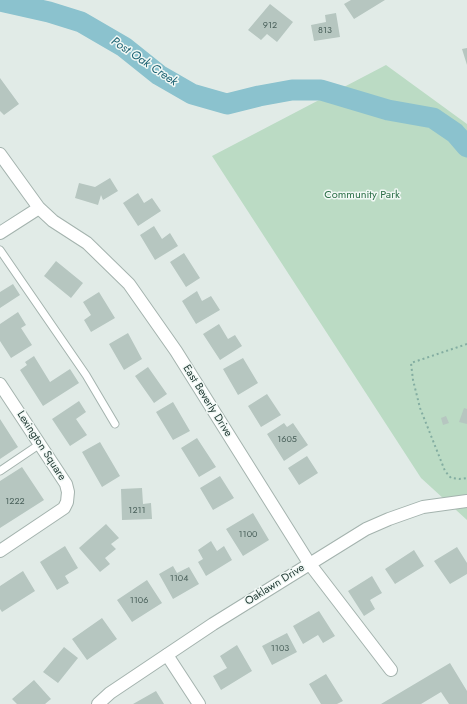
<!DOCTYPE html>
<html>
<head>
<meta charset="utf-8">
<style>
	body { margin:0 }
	canvas { display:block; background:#e1ebe7 }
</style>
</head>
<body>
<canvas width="467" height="704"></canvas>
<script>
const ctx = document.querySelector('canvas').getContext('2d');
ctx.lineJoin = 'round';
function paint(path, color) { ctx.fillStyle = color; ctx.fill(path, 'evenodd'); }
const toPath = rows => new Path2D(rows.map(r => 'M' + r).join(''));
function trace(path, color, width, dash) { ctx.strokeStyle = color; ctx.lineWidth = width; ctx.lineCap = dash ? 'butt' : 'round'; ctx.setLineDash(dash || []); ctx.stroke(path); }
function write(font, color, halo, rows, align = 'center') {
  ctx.font = font + ' Jost,sans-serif'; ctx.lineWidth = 3; ctx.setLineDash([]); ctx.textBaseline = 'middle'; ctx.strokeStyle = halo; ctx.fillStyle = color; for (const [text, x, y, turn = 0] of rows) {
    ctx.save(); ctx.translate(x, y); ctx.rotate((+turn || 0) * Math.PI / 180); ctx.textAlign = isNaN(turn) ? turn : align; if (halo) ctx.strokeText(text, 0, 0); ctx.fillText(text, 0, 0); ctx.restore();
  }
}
paint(toPath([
	[386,65,467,124,467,520,421,478,212,156]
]), '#bbdbc4');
trace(toPath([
	[0,1,49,12,81,22,124,47,159,75,192,94,227,104,259,96,292,90,321,90,388,110,433,118,455,133,467,147]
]), '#8bc2ce', 21);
paint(toPath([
	[351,0,385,0,354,19,344,4],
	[270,4,293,22,277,42,267,34,261,40,248,30],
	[336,13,340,37,314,41,311,25,326,22,325,15],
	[467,48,467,65,462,49],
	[0,78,19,104,4,115,0,111],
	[110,178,118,191,103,200,101,195,98,205,75,198,79,183,95,187],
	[138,193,144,203,152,198,161,211,138,226,123,203],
	[154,226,162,239,170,233,178,246,155,260,140,235],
	[184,253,200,278,186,287,170,262],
	[56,261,83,283,71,298,44,276],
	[13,284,20,295,0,308,0,292],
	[197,291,202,301,211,296,220,310,196,324,182,301],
	[99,292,115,318,91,332,84,320,91,315,83,302],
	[18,312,26,325,21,328,32,345,11,358,0,341,0,324],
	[219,324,228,339,235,335,242,346,220,360,203,334],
	[128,333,142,359,124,370,109,344],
	[34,356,50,382,70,369,79,383,43,406,20,370,27,365,25,362],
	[243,358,258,383,238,395,223,369],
	[148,367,167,394,154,403,135,376],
	[267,394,281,415,261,427,248,406],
	[79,401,86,412,76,419,87,435,70,446,52,419],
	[173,402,190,431,173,440,156,412],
	[464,408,467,409,467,424,459,422],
	[446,416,449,423,443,425,441,418],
	[0,419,18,447,0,459],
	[284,423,287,427,293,423,308,445,284,461,267,434],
	[197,438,216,467,199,477,181,448],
	[100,442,120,476,102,487,82,452],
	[307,456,318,473,299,485,288,468],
	[22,467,44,500,0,528,0,481],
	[220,476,234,498,213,510,200,488],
	[142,488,143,504,151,503,152,519,122,520,121,489],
	[253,513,269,540,243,556,226,529],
	[106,524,119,538,111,544,116,549,105,558,110,564,100,572,79,548],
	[211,541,217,551,224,546,232,560,206,576,198,562,203,559,198,550],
	[65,546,78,568,65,576,69,583,57,590,40,562],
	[457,547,467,563,467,574,450,584,434,561],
	[414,550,424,566,395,584,385,569],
	[173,566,177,573,189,567,199,584,173,599,159,574],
	[23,571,35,591,2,612,0,609,0,586],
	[372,576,382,593,370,600,375,609,364,616,348,591],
	[147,580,162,603,132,622,117,600],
	[319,611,335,636,323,643,318,635,303,644,293,626],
	[102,618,117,639,87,660,72,639],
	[287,633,297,652,272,665,262,646],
	[237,645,252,671,221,690,213,676,227,668,220,656],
	[64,647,78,658,58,683,43,672],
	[450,663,467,691,467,704,449,704,441,692,421,704,381,704],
	[326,674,343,701,337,704,321,704,309,684],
	[34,680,51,699,45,704,17,704,12,699],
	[156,691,164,704,133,704]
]), '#b6c6c0');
const service = toPath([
	[0,250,86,375,115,424],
	[0,471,40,444]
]);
const minor = toPath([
	[0,154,39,208,53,221,87,243,129,284,176,351,309,563,391,670],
	[0,233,39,208],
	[0,384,66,484,68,492,67,502,64,508,0,551],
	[167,655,199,704]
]);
const tertiary = toPath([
	[98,704,110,693,213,624,366,529,389,519,423,507,467,501]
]);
trace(service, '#a4b3ae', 9);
trace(minor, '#a4b3ae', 14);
trace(tertiary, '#a4b3ae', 14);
trace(toPath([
	[467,344,411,363,413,380,420,408,445,471,451,478,459,479,467,478]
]), '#83ada1', 2, [2, 3]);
trace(service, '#fff', 7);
trace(minor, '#fff', 12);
trace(tertiary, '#fff', 12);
write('9px', '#475e58', null, [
	["912",270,26],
	["813",325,31],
	["1605",287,440],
	["1222",15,502],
	["1211",137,511],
	["1100",248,535],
	["1104",179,579],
	["1106",139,601],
	["1103",280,649]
]);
write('11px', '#2e7049', '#f1f8f5', [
	["Community Park",362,195]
]);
write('11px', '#223b35', '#f1f8f5', [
	["East Beverly Drive",207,401,58],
	["Lexington Square",41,446,57],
	["Oaklawn Drive",275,585,-32]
]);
write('italic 12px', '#1f6474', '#f1f8f5', [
	["Post Oak Creek",144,62,34]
]);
</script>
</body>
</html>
